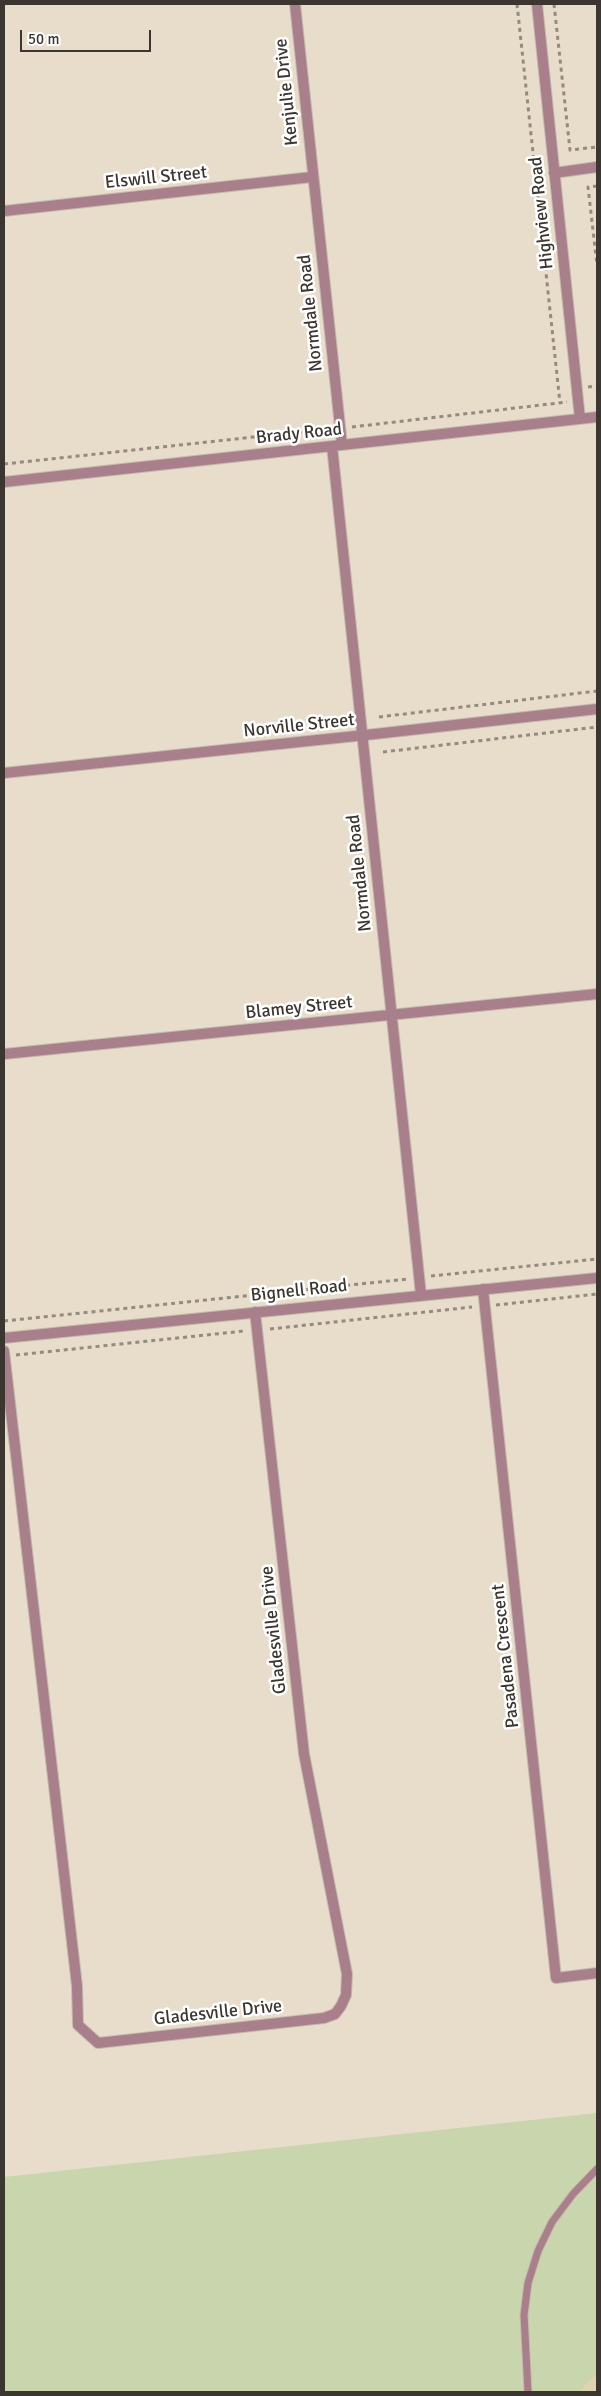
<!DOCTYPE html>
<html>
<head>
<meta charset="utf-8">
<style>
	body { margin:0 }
	#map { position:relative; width:601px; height:2396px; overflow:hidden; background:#e8dccb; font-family:Signika,sans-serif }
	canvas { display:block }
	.frame { position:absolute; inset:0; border:5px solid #3b3630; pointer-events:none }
	.scale { position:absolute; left:20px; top:30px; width:131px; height:22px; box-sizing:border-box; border:2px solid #3b3630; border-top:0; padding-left:6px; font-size:15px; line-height:18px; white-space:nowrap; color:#3b3630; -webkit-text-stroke:4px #fff; paint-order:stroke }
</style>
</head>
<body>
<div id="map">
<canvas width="601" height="2396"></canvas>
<div class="frame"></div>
<div class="scale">50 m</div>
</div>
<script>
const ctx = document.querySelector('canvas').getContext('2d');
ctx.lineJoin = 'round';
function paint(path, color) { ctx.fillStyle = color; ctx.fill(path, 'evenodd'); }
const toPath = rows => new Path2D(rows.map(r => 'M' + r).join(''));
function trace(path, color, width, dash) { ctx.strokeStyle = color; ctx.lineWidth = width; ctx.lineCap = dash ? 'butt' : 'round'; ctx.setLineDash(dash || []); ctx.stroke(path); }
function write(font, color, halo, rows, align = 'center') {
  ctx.font = font + ' Signika,sans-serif'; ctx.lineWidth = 5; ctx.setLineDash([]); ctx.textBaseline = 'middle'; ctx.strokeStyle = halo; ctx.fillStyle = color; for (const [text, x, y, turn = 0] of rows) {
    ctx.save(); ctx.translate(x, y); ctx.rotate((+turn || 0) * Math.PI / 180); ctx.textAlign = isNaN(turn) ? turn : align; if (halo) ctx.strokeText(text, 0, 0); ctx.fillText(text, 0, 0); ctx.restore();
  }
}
paint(toPath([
	[597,2113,597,2392,4,2392,4,2177]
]), '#c8d5ad');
paint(toPath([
	[597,2374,597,2392,580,2392,585,2385]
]), '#ded5b0');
const lane = toPath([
	[528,2392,524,2315,528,2283,538,2251,552,2222,573,2194,597,2169]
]);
const street = toPath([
	[295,4,342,445],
	[537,4,580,419],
	[554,173,597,167],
	[4,211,312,177],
	[332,446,421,1295],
	[4,482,597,417],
	[4,773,375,734,597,709],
	[4,1054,597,994],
	[483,1289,556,1978,597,1973],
	[4,1338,597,1278],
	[4,1351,77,1986,78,2025,98,2043,324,2018,335,2014,341,2006,346,1995,347,1974,304,1754,255,1312]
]);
trace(lane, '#c5bbac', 9);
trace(street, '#c5bbac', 12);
trace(toPath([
	[517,4,560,403],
	[554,4,570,150,597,147],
	[597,186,588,187,597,265],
	[588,387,597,386],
	[352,427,567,402],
	[4,464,328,429],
	[379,717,597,691],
	[383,752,597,727],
	[431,1276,597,1259],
	[496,1305,597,1294],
	[4,1321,408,1279],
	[270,1329,472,1307],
	[16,1355,244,1331]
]), '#948b80', 3, [4, 4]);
trace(lane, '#a87f8a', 7);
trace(street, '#a87f8a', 10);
write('18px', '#3b3630', '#fff', [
	["Kenjulie Drive",287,92,-96],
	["Elswill Street",156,178,-6],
	["Highview Road",542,213,-96],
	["Normdale Road",311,313,-96],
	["Brady Road",299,434,-6],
	["Norville Street",299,726,-6],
	["Normdale Road",360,873,-96],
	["Blamey Street",299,1008,-6],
	["Bignell Road",299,1291,-6],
	["Gladesville Drive",274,1630,-96],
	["Pasadena Crescent",506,1656,-96],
	["Gladesville Drive",218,2013,-6]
]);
</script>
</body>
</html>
